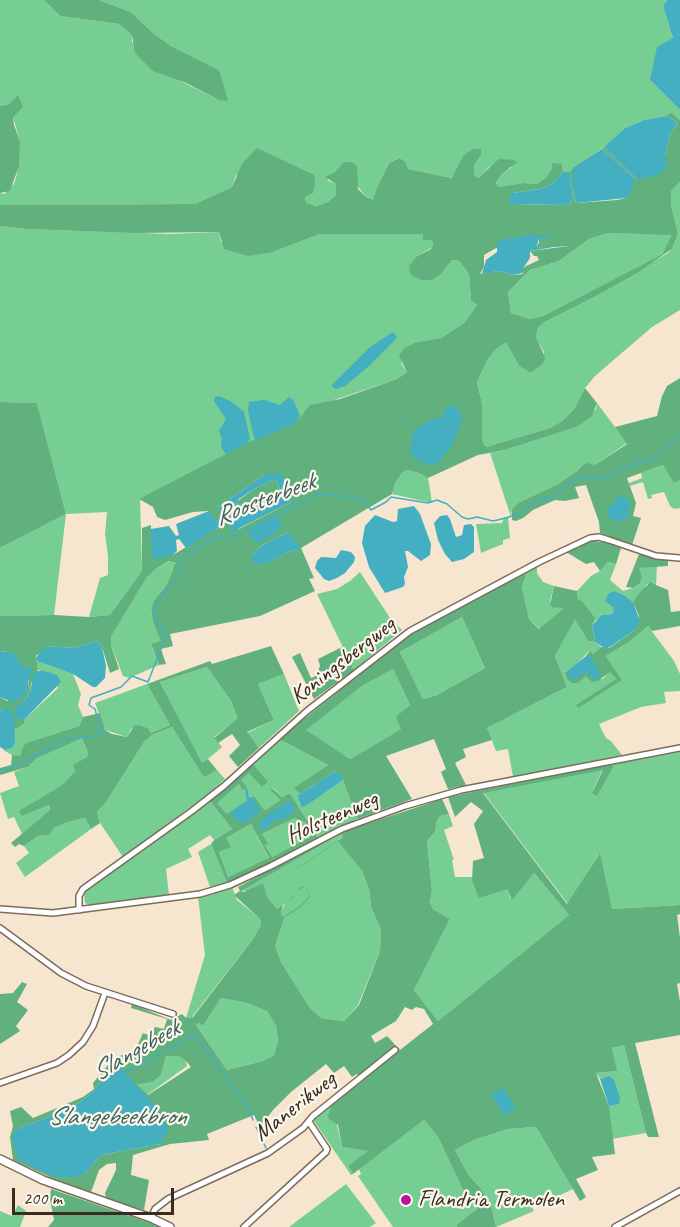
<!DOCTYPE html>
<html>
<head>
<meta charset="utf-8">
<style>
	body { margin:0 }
	#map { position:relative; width:680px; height:1227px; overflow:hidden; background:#f6e6cf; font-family:Caveat,sans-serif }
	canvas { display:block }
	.scale { position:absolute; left:12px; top:1188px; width:162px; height:27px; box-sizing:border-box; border:3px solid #3b2a1e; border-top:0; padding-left:8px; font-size:18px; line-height:21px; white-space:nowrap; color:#3b2a1e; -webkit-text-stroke:4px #fbf7ec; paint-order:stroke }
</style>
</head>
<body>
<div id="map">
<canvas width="680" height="1227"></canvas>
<div class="scale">200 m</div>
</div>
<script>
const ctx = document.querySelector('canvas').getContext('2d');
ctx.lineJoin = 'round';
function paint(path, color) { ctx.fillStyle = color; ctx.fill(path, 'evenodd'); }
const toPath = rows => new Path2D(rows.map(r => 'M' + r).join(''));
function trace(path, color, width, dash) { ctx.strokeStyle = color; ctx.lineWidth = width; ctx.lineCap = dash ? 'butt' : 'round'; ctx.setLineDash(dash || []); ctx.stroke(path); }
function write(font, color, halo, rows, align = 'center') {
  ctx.font = font + ' Caveat,sans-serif'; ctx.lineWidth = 4.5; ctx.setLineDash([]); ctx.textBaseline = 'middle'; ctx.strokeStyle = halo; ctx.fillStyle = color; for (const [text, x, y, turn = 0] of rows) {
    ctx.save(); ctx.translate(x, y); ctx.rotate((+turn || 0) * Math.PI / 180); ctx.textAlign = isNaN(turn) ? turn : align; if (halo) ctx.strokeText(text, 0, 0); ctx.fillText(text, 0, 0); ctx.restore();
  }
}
paint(toPath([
	[0,0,44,0,60,16,119,24,132,35,132,42,170,76,219,100,219,70,171,46,153,33,131,12,99,0,667,0,663,6,673,38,650,80,680,110,680,120,671,112,666,116,644,120,625,128,604,147,570,172,563,172,562,164,552,168,547,178,537,184,523,183,498,187,496,184,501,175,512,167,489,167,478,178,474,175,474,166,481,155,463,156,453,178,407,169,398,158,389,163,380,181,374,199,366,197,342,166,327,180,336,184,336,195,328,202,316,206,306,204,305,197,236,175,232,187,195,204,0,205,0,193,4,194,14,184,17,174,20,141,9,104,0,106],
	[680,182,680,310,652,327,595,376,585,388,574,409,562,421,550,428,486,447,482,440,482,403,477,382,488,359,497,348,506,341,519,366,530,373,535,370,543,364,544,352,536,338,538,328,544,321,592,298,668,253,672,249,678,234,671,204,671,191],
	[0,226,27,229,171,234,219,232,221,242,273,252,320,234,424,234,432,240,433,244,431,248,417,256,409,270,441,274,452,260,459,261,469,274,471,301,477,305,464,323,441,338,417,342,401,363,407,372,397,379,328,402,296,423,256,440,140,499,142,568,140,575,110,615,89,617,100,578,108,575,108,556,105,534,107,512,66,514,54,615,0,616,0,548,66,514,37,403,0,402],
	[608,233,671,234,664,254,543,316,530,319,511,313,508,292,530,270,559,261,589,239],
	[597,403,627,443,595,465,583,465,577,471,558,484,518,503,512,509,511,517,490,453,505,450,577,427,596,409],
	[663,465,674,482,680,480,680,508,674,509,670,506,664,492,651,495,652,498,648,499,643,482,630,486,629,483,642,478,641,473],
	[407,470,420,473,428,478,432,503,392,494,395,483,402,473],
	[504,517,508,517,510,538,503,540,503,544,481,553,476,524,502,523],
	[170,561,175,561,170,577,165,587,154,600,151,610,153,622,162,642,151,645,159,665,129,678,123,676,111,645,111,637,147,577,157,568],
	[608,562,616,564,610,580,623,591,633,588,639,584,639,568,657,565,656,585,652,581,646,585,644,591,635,598,633,602,624,595,614,591,609,593,615,612,613,615,608,614,596,620,592,625,594,618,578,600,577,591,591,576,600,571],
	[537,567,537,573,543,582,554,586,550,601,563,609,540,629,529,619,522,587,526,577,524,574],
	[360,572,390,618,402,630,354,670,317,594,337,589,350,581],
	[462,617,485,668,437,695,423,699,400,652],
	[575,618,588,641,595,642,601,647,593,654,589,651,576,665,565,672,603,679,610,671,616,679,577,705,621,679,606,656,629,642,648,626,674,661,680,674,680,691,664,692,666,703,641,707,599,724,606,738,611,741,622,755,513,777,508,749,496,751,487,728,567,687,555,656],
	[37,661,73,674,81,694,78,705,83,717,79,726,26,743,22,757,12,755,3,750,12,748,15,744,13,728,18,728,24,724,25,719,58,688,42,670,38,670,36,663],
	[207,667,231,701,239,718,214,737,222,747,202,764,160,682],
	[393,669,410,705,401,729,350,759,305,730,362,686],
	[284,674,299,711,259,748,247,733,274,720,258,684],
	[147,684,170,725,151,733,148,728,140,725,131,729,127,737,105,730,95,703],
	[172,727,204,776,217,770,225,779,212,791,123,857,100,823,97,812,105,804,144,742,152,735],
	[82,738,88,753,87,757,74,765,75,771,63,784,32,803,22,816,48,804,50,811,22,834,14,817,8,819,0,793,19,786,14,772,28,767,37,758,57,748],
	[279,739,328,765,295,788,300,794,297,797,301,806,304,806,343,780,357,819,318,838,290,793,282,797,273,788,270,790,280,800,266,810,227,815,216,803,239,784,247,787,240,780,249,773,268,781,253,764],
	[680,752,680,905,612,909,599,854,568,904,483,792,603,769,592,792,611,764],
	[210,801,232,829,214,840,210,835,188,849,192,857,166,869,169,895,92,906,85,903,84,893,90,887],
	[449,814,453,826,444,830,454,860,452,860,455,877,472,877,472,880,507,889,511,899,534,873,569,915,438,1021,414,990,450,919,433,909,430,902,432,891,427,841,435,832,437,821,440,816],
	[85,818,91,829,25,877,16,863,29,853,24,846,38,836,49,835,54,828,68,822],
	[295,818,306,823,313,835,272,857,265,845,262,834],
	[251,824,269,859,228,877,219,852,230,847,226,838],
	[342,833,344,836,338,840,362,871,369,889,371,907,381,930,380,951,358,1005,344,1021,321,1018,310,1008,281,962,275,946,285,917,283,918,281,913,285,903,277,909,267,897,241,890],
	[211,844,227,883,210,887,198,852],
	[232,887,237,900,258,917,261,921,261,925,253,939,192,1017,186,1018,205,955,198,897],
	[221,998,247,1003,267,1011,276,1026,278,1041,274,1055,263,1061,227,1070,196,1025,199,1023,203,1026],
	[624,1045,646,1133,612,1139,609,1106,618,1104,609,1076,600,1079,596,1073,616,1071,612,1048],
	[166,1056,178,1056,186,1061,187,1066,147,1095,136,1083,153,1082,161,1075],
	[332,1103,342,1147,369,1151,348,1166,353,1174,351,1175,314,1121,313,1119],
	[424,1120,438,1137,462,1188,477,1209,456,1225,457,1227,393,1227,358,1176,361,1174,359,1169],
	[536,1127,573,1189,554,1198,551,1192,529,1201,534,1211,496,1227,491,1205,482,1190,468,1174,455,1150,474,1140,508,1129],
	[346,1184,376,1223,370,1227,289,1227],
	[18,1205,26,1211,20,1227,0,1227,0,1211,12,1216]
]), '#76ce93');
paint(toPath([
	[44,0,99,0,131,12,153,33,171,46,219,70,228,101,219,100,186,83,153,71,135,53,132,35,119,24,60,16],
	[18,95,23,107,13,117,14,125,20,141,19,166,10,191,0,193,0,106,9,104],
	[671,112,680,120,680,182,671,191,671,204,678,234,672,249,637,273,592,298,544,322,538,328,536,337,545,357,543,364,535,370,530,373,519,366,506,342,497,348,488,359,477,382,482,403,482,440,486,447,550,428,562,421,574,409,585,388,597,403,592,416,577,427,505,450,478,455,428,478,419,473,407,470,402,473,395,483,392,494,301,548,314,578,309,579,315,591,260,616,170,634,173,646,161,649,166,664,159,665,151,644,161,641,153,622,151,610,154,600,165,587,170,577,175,562,169,561,157,568,147,577,111,637,111,645,119,669,110,673,102,647,98,641,74,648,49,646,36,656,38,670,31,684,30,692,24,702,22,720,25,719,24,724,18,728,13,728,14,716,3,708,0,711,0,697,7,701,28,688,30,667,22,669,19,663,8,651,0,652,0,616,54,615,89,617,110,615,140,574,142,568,142,528,151,525,151,529,173,555,221,526,208,511,193,512,165,520,157,517,153,507,139,499,247,443,296,423,310,405,340,399,397,379,407,372,399,356,404,348,417,342,441,338,464,323,477,305,471,301,469,274,459,261,452,260,441,274,432,280,422,280,412,276,409,270,410,265,417,256,431,249,433,244,432,240,423,240,423,234,320,234,273,252,248,256,224,249,219,232,134,233,27,229,0,226,0,205,195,204,232,187,242,164,257,148,314,175,315,184,313,193,305,197,306,203,316,206,328,202,336,195,336,184,325,177,334,173,344,162,352,162,357,166,358,189,366,197,373,199,380,181,389,163,399,158,405,162,408,169,452,178,463,156,473,149,481,149,481,155,474,166,474,175,478,178,499,159,514,160,517,162,501,175,496,183,498,187,523,183,537,184,547,177,552,168,552,163,562,164,563,172,551,185,540,189,512,193,511,204,563,205,570,203,573,199,570,172,573,168,573,189,576,203,617,200,626,198,634,178,602,149,604,147,637,179,665,156,670,134,678,122,666,116],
	[608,233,671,235,663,254,543,316,530,319,511,313,508,292,530,270,559,261,589,239],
	[556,235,539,239,539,243,535,248,569,246,530,251,534,256,537,256,539,260,526,266,521,270,523,274,514,275,498,271,480,274,484,267,484,255,498,247],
	[264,475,284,479,291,502,239,529,218,507],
	[288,532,300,548,288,552,266,563,253,554,261,546],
	[680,378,680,480,674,483,663,465,627,478,636,503,633,516,641,518,632,545,600,533,599,522,586,485,575,487,579,498,565,501,555,500,533,510,523,518,516,521,512,520,512,509,518,503,558,484,577,471,583,465,588,463,595,465,627,444,615,427,657,416,662,396,667,386],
	[0,402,37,403,66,514,0,548],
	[273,480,276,480,281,492,272,503,250,509,237,507,236,502,239,500,254,489],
	[592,541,604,542,621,548,616,564,608,562,600,571,594,562,586,564,566,552],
	[639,554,668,561,668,566,639,568,642,577,639,584,633,588,626,587],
	[524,574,526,576,522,587,529,619,539,629,563,609,559,607,554,608,550,605,554,586,577,591,578,600,582,601,595,618,592,625,595,642,588,641,575,619,555,656,567,687,487,728,492,740,463,749,466,757,455,763,466,785,448,789,441,772,446,769,434,739,386,756,412,799,357,819,343,780,335,771,300,794,294,788,328,765,279,739,412,633],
	[462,617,485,668,437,695,423,699,400,652],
	[393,669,410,705,396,717,401,729,350,759,306,730,362,686],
	[651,581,656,585,668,590,671,612,680,611,680,626,652,631,648,626,629,642,606,656,622,680,578,708,576,705,616,679,610,672,598,681,592,682,586,676,578,683,572,683,567,679,565,673,568,670,567,672,586,671,595,680,590,656,585,657,590,651,593,654,601,647,609,648,635,630,639,616,633,602,635,598],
	[271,646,284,674,258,684,274,720,247,732,259,748,238,767,229,756,240,745,232,734,218,743,214,738,238,718,231,701,207,667,160,682,202,763,208,759,217,770,204,777,172,727,152,735,144,742,105,804,97,812,100,823,91,829,85,818,68,822,54,828,49,835,38,836,24,846,19,844,15,847,11,843,49,811,50,808,48,805,22,816,19,811,63,784,75,771,73,765,87,757,88,753,82,738,37,758,28,767,0,775,0,768,11,765,12,755,21,756,22,749,26,743,79,726,83,717,100,713,105,730,112,734,127,737,134,726,140,725,148,728,151,733,170,725,147,684,210,661,212,664],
	[342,647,354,670,314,699,292,657,300,653,311,678,316,676,320,666,318,659],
	[253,764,268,781,262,787,249,773,241,780,247,787,243,790,239,784,217,803,227,814,254,796,263,809,266,810,280,800,270,790,272,788,282,797,290,793,318,838,269,864,227,883,211,844,214,840,232,829,210,801],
	[295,818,306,823,313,835,272,857,265,845,268,844,262,834],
	[251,824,269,858,228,877,219,852,231,847,226,838],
	[611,764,613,767,597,796,592,793,603,770,483,793,567,904,600,853,612,909,680,905,680,914,677,915,680,938,680,983,677,984,680,1002,680,1035,635,1043,659,1137,648,1137,646,1133,624,1045,612,1048,617,1071,596,1073,609,1106,615,1154,592,1157,598,1170,576,1179,586,1197,580,1201,536,1127,508,1129,474,1140,455,1150,468,1174,482,1190,491,1205,496,1227,457,1227,456,1225,477,1209,462,1188,438,1137,424,1120,353,1174,348,1166,368,1151,342,1147,338,1125,328,1118,332,1103,363,1081,357,1074,352,1077,344,1066,334,1073,326,1064,291,1092,273,1110,260,1127,254,1115,207,1134,209,1140,170,1144,133,1155,131,1175,149,1180,144,1210,106,1199,105,1193,116,1170,116,1163,107,1164,99,1170,91,1192,52,1178,13,1160,10,1137,13,1126,10,1111,21,1107,33,1118,83,1097,94,1089,93,1083,113,1059,136,1049,143,1033,151,1036,155,1027,164,1029,167,1019,131,1008,132,1004,171,1020,182,1014,186,1018,193,1017,253,939,261,925,261,921,258,917,234,895,240,891,238,887,342,832,442,799,449,814,440,816,437,821,435,832,427,841,432,891,430,902,433,909,450,919,414,990,438,1021,569,915,534,873,512,900,507,889,479,898,472,880,473,861,484,858,474,824,483,811,471,802,455,817,448,797],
	[342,833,343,837,304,864,244,892,241,891],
	[338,841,362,871,369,889,371,907,381,930,380,951,359,1005,344,1021,321,1018,310,1008,281,962,275,946,285,917,301,907,310,897,308,890,305,886,300,887,292,898,277,909,267,897,263,883,305,864],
	[305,886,308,891,309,897,300,906,283,917,281,913,283,905,293,898,297,891],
	[221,998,247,1003,267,1011,276,1026,278,1041,274,1055,263,1061,227,1070,196,1025,199,1023,203,1026],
	[405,1007,412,1010,416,1007,424,1009,433,1024,400,1050,387,1036,375,1043,371,1036,396,1021],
	[166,1056,178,1056,186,1061,191,1067,148,1095,137,1084,153,1082,161,1075],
	[108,1072,160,1144,101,1155,85,1174,17,1129,70,1109,91,1094],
	[22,982,27,984,17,1002,28,1010,16,1026,20,1031,0,1044,0,994,13,993],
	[51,1189,156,1225,161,1227,48,1227,54,1220,50,1199]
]), '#60b17d');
paint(toPath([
	[667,0,680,0,680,110,650,80,657,47,673,38,663,6],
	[666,116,678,122,670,134,665,156,667,167,656,176,637,179,604,147,625,128,644,120],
	[602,149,634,178,633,188,626,198,576,203,573,189,573,168],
	[563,172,570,172,573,199,570,203,563,205,510,204,510,195,512,193,540,189,551,185],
	[530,235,558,236,539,239,536,248,571,244,530,251,530,258,522,270,522,273,514,275,498,271,482,274,486,260,497,252,497,244,500,240],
	[393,332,397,337,394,341,369,366,345,386,336,389,331,386,370,347],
	[219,396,232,402,244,412,250,439,247,443,226,454,221,447,222,439,219,431,226,419,214,401,215,397],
	[289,397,294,401,300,416,296,423,256,440,254,438,248,411,249,402,264,400,280,405],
	[449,406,456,407,460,412,462,421,452,446,438,463,434,465,425,464,413,457,410,452,413,431,431,419,443,418,444,410],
	[272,474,280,474,284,479,291,502,232,532,218,507,264,475],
	[273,480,276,480,281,492,280,495,272,500,271,504,250,509,237,507,236,503,239,499,254,489],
	[620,496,627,498,629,500,629,516,625,520,613,521,608,516,607,510],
	[414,506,420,514,431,544,430,555,421,561,408,551,405,551,408,567,404,577,405,584,403,587,385,593,369,567,362,543,365,526,375,515,393,522,397,521,398,509],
	[209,511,221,526,186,548,179,539,176,540,177,551,173,555,154,559,152,557,151,529,169,526,176,536,179,535,176,524],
	[447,515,450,519,456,537,462,535,464,525,471,524,474,527,474,552,464,559,452,562,445,554,438,540,434,523,440,516],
	[274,517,279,519,282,526,277,532,259,543,252,540,249,533,252,529],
	[288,532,301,548,288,552,267,563,255,564,252,560,253,554,261,546],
	[341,550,351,552,355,557,354,562,345,573,337,578,329,581,324,579,315,568,317,561,321,557,336,558],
	[614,591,624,595,633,602,640,621,635,630,608,648,604,648,595,642,592,625,602,615,613,614,614,608,605,601,609,593],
	[98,641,102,647,106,666,105,678,96,687,93,687,73,674,37,661,36,658,41,651,49,646,74,648],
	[8,651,16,655,22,668,30,667,33,669,28,682,28,688,22,698,12,702,0,697,0,652],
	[590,655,601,676,595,680,586,672,572,681,566,672,585,657],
	[41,670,57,675,61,682,25,719,22,720,16,717,15,708,24,702,30,692,34,673],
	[3,708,9,708,14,716,15,744,12,748,5,750,0,747,0,711],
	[335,771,340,774,343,780,304,807,301,806,297,796],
	[247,788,249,798,252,797,261,811,243,824,230,815,237,807,247,801,245,789],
	[287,802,291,802,295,806,290,817,274,821,263,831,259,827,263,818],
	[115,1066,121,1068,164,1116,168,1131,160,1144,101,1155,85,1174,73,1177,55,1177,18,1160,12,1137,17,1129,70,1109,91,1094,111,1068],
	[609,1076,614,1080,620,1098,619,1104,609,1106,600,1079],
	[503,1088,516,1107,505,1116,491,1095]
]), '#43afc1');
trace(toPath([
	[0,769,11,768,67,739,102,735,95,709,89,705,91,698,121,687,132,676,148,682,166,636,154,616,156,603,179,575,182,558,211,540,218,537,233,537,319,494,361,498,371,510,386,502,391,497,428,503,437,500,447,504,462,517,468,519,477,517,493,521,506,518,520,513,537,500,546,498,551,500,573,480,586,477,594,479,612,477,615,472,623,468,641,462,647,463,674,442,678,435,680,437],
	[124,1073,195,1035,248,1107,253,1120],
	[256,1127,266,1148]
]), '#43afc1', 1.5);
const minor = toPath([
	[0,909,53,913,200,894,230,885,271,866,342,829,405,806,461,790,680,748],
	[79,910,79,896,83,889,192,811,224,786,307,711,410,631,539,562,590,538,599,537,609,540,656,556,680,558],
	[0,928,61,973,86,986,173,1014],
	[0,1083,57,1063,69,1055,83,1042,93,1026,105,993],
	[151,1218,155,1209,168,1199,268,1153,303,1128,313,1116,395,1050],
	[244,1227,326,1152,327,1149,309,1122],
	[615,1227,680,1191]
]);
const tertiary = toPath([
	[0,1159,43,1180,151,1218,170,1227]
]);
trace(minor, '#7c6c5c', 8);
trace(tertiary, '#7c6c5c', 10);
trace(minor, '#fff', 5);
trace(tertiary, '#fff', 7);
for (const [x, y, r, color] of [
	[406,1200,6,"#b5179e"]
]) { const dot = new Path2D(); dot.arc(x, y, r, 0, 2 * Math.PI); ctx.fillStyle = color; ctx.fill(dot); trace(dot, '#fbf7ec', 2); }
write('24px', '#3b2a1e', '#fbf7ec', [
	["Koningsbergweg",343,661,-38],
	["Holsteenweg",332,818,-24],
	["Manerikweg",295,1107,-38]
]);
write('24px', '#3b2a1e', '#fbf7ec', [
	["Flandria Termolen",418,1200]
], 'left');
write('italic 26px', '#3e5f5f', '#fbf7ec', [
	["Roosterbeek",265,500,-21],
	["Slangebeek",136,1051,-30],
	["Slangebeekbron",117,1117]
]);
</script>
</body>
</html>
